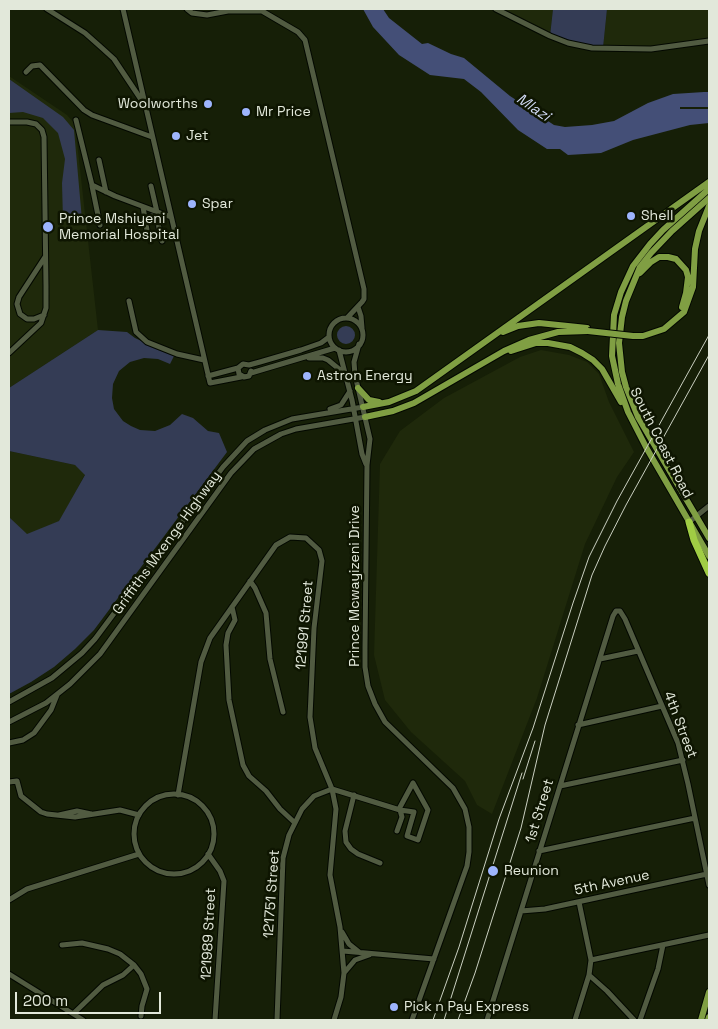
<!DOCTYPE html>
<html>
<head>
<meta charset="utf-8">
<style>
	body { margin:0 }
	#map { position:relative; width:718px; height:1029px; overflow:hidden; background:#161f07; font-family:"Space Grotesk",sans-serif }
	canvas { display:block }
	.frame { position:absolute; inset:0; border:10px solid #e2e8da; pointer-events:none }
	.scale { position:absolute; left:15px; top:992px; width:146px; height:22px; box-sizing:border-box; border:2px solid #e2e8da; border-top:0; padding-left:6px; font-size:15px; line-height:18px; white-space:nowrap; color:#e2e8da; -webkit-text-stroke:4px #0e1501; paint-order:stroke }
</style>
</head>
<body>
<div id="map">
<canvas width="718" height="1029"></canvas>
<div class="frame"></div>
<div class="scale">200 m</div>
</div>
<script>
const ctx = document.querySelector('canvas').getContext('2d');
ctx.lineJoin = 'round';
function paint(path, color) { ctx.fillStyle = color; ctx.fill(path, 'evenodd'); }
const toPath = rows => new Path2D(rows.map(r => 'M' + r).join(''));
function trace(path, color, width, dash) { ctx.strokeStyle = color; ctx.lineWidth = width; ctx.lineCap = dash ? 'butt' : 'round'; ctx.setLineDash(dash || []); ctx.stroke(path); }
function write(font, color, halo, rows, align = 'center') {
  ctx.font = font + ' "Space Grotesk",sans-serif'; ctx.lineWidth = 5; ctx.setLineDash([]); ctx.textBaseline = 'middle'; ctx.strokeStyle = halo; ctx.fillStyle = color; for (const [text, x, y, turn = 0] of rows) {
    ctx.save(); ctx.translate(x, y); ctx.rotate((+turn || 0) * Math.PI / 180); ctx.textAlign = isNaN(turn) ? turn : align; if (halo) ctx.strokeText(text, 0, 0); ctx.fillText(text, 0, 0); ctx.restore();
  }
}
paint(toPath([
	[497,9,553,9,550,36],
	[607,9,709,9,709,41,650,49,603,48],
	[9,76,67,115,75,124,98,330,9,388],
	[541,350,569,355,587,362,599,374,609,402,634,452,617,477,585,544,537,698,492,814,477,805,465,781,411,732,385,700,374,655,380,464,400,431,444,398,520,357],
	[9,451,75,465,85,474,60,521,27,535,9,517]
]), '#1f290b');
paint(toPath([
	[553,9,607,9,603,48,592,47,550,36],
	[9,79,63,117,74,130,82,220,63,220,62,183,65,159,58,133,43,118,23,112,9,113],
	'337 335a9 9 0 1 1 18 0a9 9 0 1 1-18 0Z',
	[98,330,127,332,135,338,174,356,170,364,158,359,144,358,130,362,119,371,113,384,112,398,114,409,123,421,131,426,140,430,155,431,170,425,182,414,193,418,208,431,219,433,227,452,94,630,75,649,54,667,31,682,9,694,9,517,27,534,59,521,85,475,75,465,9,451,9,388]
]), '#343c55');
paint(toPath([
	[363,9,383,9,389,18,422,44,428,43,451,54,464,58,510,96,554,125,565,127,592,125,614,121,648,103,673,94,704,92,709,92,709,107,680,107,680,109,709,109,709,123,690,125,633,140,601,153,568,155,560,149,547,149,518,130,481,92,464,79,430,75,399,55,373,27]
]), '#444f77');
const minor = toPath([
	[47,9,85,33,103,49,114,59,142,101],
	[123,9,210,383,241,377],
	[187,9,192,13,207,15,228,11,262,11,298,32,305,40,364,289,364,299,362,302,347,318],
	[496,9,550,36,568,43,592,48,651,49,709,41],
	[26,72,32,66,40,65,84,110,92,115,152,137],
	[76,120,92,185,115,196,171,217],
	[9,122,27,122,36,124,42,130,44,137,46,286,46,308,41,323,9,353],
	[99,160,106,192],
	[92,186,100,225],
	[151,186,157,212],
	[143,207,148,236],
	[144,218,152,216,157,219,162,241],
	[129,301,136,332,147,342,177,354,204,360],
	[358,307,361,316,362,328],
	[44,315,34,319,27,319,20,314,17,304,19,297,45,257],
	'329 335a17 17 0 1 1 34 0a17 17 0 1 1-34 0Z',
	[359,344,354,362,355,375,370,439,367,465,365,647,365,667,368,686,375,704,385,722,453,788,465,809,469,827,469,852,467,866,412,1020],
	[339,350,352,400,362,454,366,464],
	[309,358,323,358,328,360,345,374],
	[238,368,239,374,244,377,249,376,251,371],
	[251,373,335,348],
	[208,376,238,368,243,364,249,365,260,362,301,350,321,343,329,337],
	[330,409,341,405,350,391],
	[689,522,709,506],
	[250,581,255,588,266,613,270,659,283,712],
	[232,607,235,620,228,633,226,645,229,700,243,765,249,776,266,791,280,809,294,822],
	[600,659,638,651],
	[9,702,52,678,82,653,95,639,223,467,247,441,265,430,292,419,363,407],
	[9,722,46,703,70,684,100,654,231,473,254,449,281,434,296,429,365,417],
	[578,725,662,706],
	[9,743,23,740,34,733,51,710,57,695],
	[9,782,17,781,21,796,41,812,47,814,75,817,120,810,139,815],
	[560,786,683,760],
	'134 834a40 40 0 1 1 80 0a40 40 0 1 1-80 0Z',
	[178,795,201,662,210,638,276,545,290,537,306,538,319,550,322,561,314,628,310,717,315,748,332,789,336,809,330,875,340,927,344,973,341,997,334,1020],
	[354,795,345,831,346,842,351,849,358,854,380,863],
	[399,809,413,783],
	[400,810,414,812,407,836,418,840,428,810,413,783],
	[59,815,77,811,91,814],
	[539,851,695,818],
	[208,854,220,871,224,881,215,1020],
	[9,900,27,889,139,854],
	[521,911,545,909,707,874],
	[342,932,349,944,359,952],
	[62,945,82,943,108,949,120,954,134,965],
	[343,951,434,959],
	[591,960,709,935],
	[344,973,355,960,369,955],
	[9,974,83,1020],
	[589,975,607,991,634,1020],
	[74,1013,103,985,123,975,134,965,141,974,147,989,142,1006,141,1016],
	[277,1020,283,858,289,835,302,809,314,796,332,789,400,810,402,817,397,831],
	[487,1020,613,616,616,611,620,611,625,619,678,743,688,784,709,885],
	[575,1020,589,975,591,960,579,902],
	[640,1020,658,969,663,945]
]);
const major = toPath([
	[709,189,663,230,650,244,633,266,621,292,614,315,612,356,618,384,628,412,647,449,709,556],
	[709,198,672,231,651,253,640,267,626,301,622,317,619,343,622,372,626,387,638,417,709,538],
	[640,273,651,262,659,257,668,257,676,259,686,270,688,277,686,293,682,307],
	[503,332,518,326,539,323,587,328],
	[633,336,643,336,664,329,684,312,693,287,695,249,699,231,709,206],
	[511,351,536,343,548,343,570,347,582,353,593,360,602,369,621,402],
	[358,388,369,400,379,402],
	[363,407,389,402,416,391,709,182],
	[365,417,393,411,414,403,504,351,529,340,558,332,588,331],
	[701,1020,709,992],
	[708,1020,709,1017]
]);
const highway = toPath([
	[689,522,694,540,709,573]
]);
trace(minor, '#030800', 7);
trace(major, '#030800', 8);
trace(highway, '#030800', 9);
trace(minor, '#515b41', 5);
trace(major, '#809f43', 6);
trace(highway, '#a0cd44', 7);
trace(toPath([
	[523,779,535,741],
	[433,1020,459,947,499,819,533,728,573,603,589,557,617,501,709,335],
	[444,1020,522,773],
	[458,1020,475,973,521,828,545,725,592,575,605,546,626,505,709,355]
]), '#cad0c1', 1);
const majorBridge = toPath([
	[588,331,633,336]
]);
trace(majorBridge, '#030800', 8, []);
trace(majorBridge, '#809f43', 6);
for (const [x, y, r, color] of [
	[208,104,5,"#9db4fd"],
	[246,112,5,"#9db4fd"],
	[176,136,5,"#9db4fd"],
	[192,204,5,"#9db4fd"],
	[631,216,5,"#9db4fd"],
	[48,227,6,"#9db4fd"],
	[307,376,5,"#9db4fd"],
	[493,871,6,"#9db4fd"],
	[394,1007,5,"#9db4fd"]
]) { const dot = new Path2D(); dot.arc(x, y, r, 0, 2 * Math.PI); ctx.fillStyle = color; ctx.fill(dot); trace(dot, '#0e1501', 2); }
write('14px', '#e2e8da', '#0e1501', [
	["Woolworths",198,104,"right"],
	["Mr Price",256,112],
	["Jet",186,136],
	["Spar",202,204],
	["Shell",641,216],
	["Prince Mshiyeni",59,219],
	["Memorial Hospital",59,235],
	["Astron Energy",317,376],
	["Reunion",504,871],
	["Pick n Pay Express",404,1007]
], 'left');
write('14px', '#e2e8da', '#0e1501', [
	["South Coast Road",661,443,63],
	["Griffiths Mxenge Highway",167,543,-54],
	["Prince Mcwayizeni Drive",355,586,-90],
	["121991 Street",305,625,-85],
	["4th Street",680,725,69],
	["1st Street",540,811,-73],
	["5th Avenue",612,883,-12],
	["121751 Street",272,894,-86],
	["121989 Street",209,934,-87]
]);
write('italic 15px', '#d2dbf6', '#0e1501', [
	["Mlazi",533,108,34]
]);
</script>
</body>
</html>
